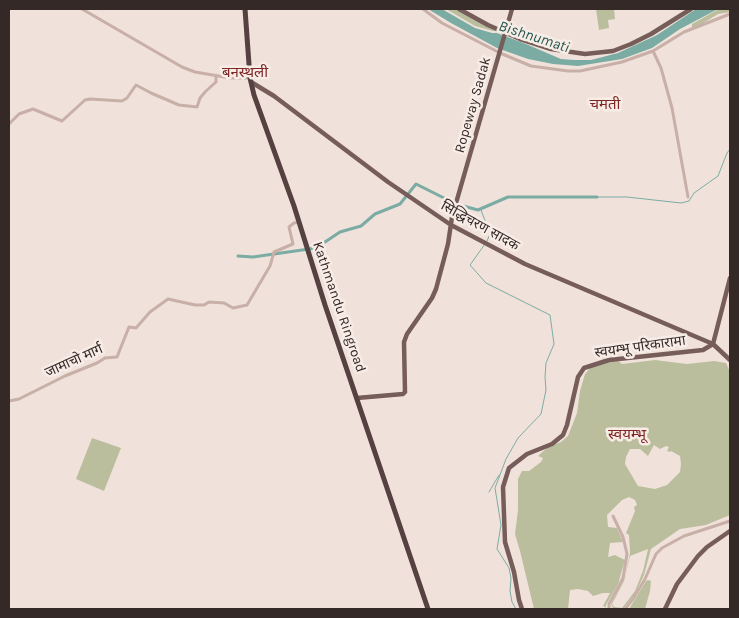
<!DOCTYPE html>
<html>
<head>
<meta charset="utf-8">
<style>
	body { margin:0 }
	#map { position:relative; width:739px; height:618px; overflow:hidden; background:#f0e2db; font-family:Karla,sans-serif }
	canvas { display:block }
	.frame { position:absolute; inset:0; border:10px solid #352927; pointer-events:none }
</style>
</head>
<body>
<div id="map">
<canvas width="739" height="618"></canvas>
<div class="frame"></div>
</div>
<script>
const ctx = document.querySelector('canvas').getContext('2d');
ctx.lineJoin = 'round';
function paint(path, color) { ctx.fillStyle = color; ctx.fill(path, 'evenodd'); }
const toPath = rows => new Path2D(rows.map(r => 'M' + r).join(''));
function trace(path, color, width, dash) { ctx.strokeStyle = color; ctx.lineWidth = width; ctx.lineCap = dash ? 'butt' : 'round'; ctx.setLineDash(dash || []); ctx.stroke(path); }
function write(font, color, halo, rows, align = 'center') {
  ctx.font = font + ' Karla,"Noto Sans Devanagari",sans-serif'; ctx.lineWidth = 5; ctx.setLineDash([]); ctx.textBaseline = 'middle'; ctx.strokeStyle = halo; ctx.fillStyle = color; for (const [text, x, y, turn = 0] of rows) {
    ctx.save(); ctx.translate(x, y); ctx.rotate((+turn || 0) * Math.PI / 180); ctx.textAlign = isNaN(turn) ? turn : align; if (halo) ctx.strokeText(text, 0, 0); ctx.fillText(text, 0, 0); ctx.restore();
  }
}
paint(toPath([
	[446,9,458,9,498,31,493,31,475,26],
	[596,9,614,9,615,19,608,20,609,28,599,30],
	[719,9,730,9,730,12,718,14,692,30,692,24],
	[617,360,622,364,655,360,687,364,714,361,726,363,730,372,730,515,706,525,680,529,651,549,644,575,635,594,623,609,618,609,613,608,611,604,625,576,630,553,629,535,626,533,635,511,634,507,637,505,635,500,629,497,622,500,607,515,608,527,617,528,623,542,610,543,608,557,615,555,625,560,618,584,606,605,605,609,605,607,603,606,610,593,603,593,593,596,588,591,578,589,570,590,568,609,534,609,520,551,515,534,518,510,518,479,522,471,529,471,541,462,543,458,538,456,548,447,561,442,568,436,577,413,580,391,585,374,592,366],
	[654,445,660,449,666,446,669,447,667,451,670,452,671,451,680,456,681,464,680,472,667,485,655,489,638,486,625,464,626,457,630,449,640,449,648,456],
	[648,549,643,571,635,591,622,608,614,607,612,604,624,581,630,556],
	[92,438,121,448,104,491,76,479],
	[648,580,651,581,650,591,645,609,629,609,646,581]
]), '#babe9c');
paint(toPath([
	[428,9,442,9,475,28,492,33,497,33,526,44,561,59,574,60,591,60,618,53,657,35,696,9,718,9,680,29,652,48,622,59,578,66,553,64,528,59,497,48,451,23]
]), '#7baca3');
trace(toPath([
	[597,197,627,197,681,203,689,201,694,193,718,176,727,153,730,149],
	[481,210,490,234,487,241],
	[485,244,470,265,486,283,550,315,554,344,546,363,545,377,546,390,541,414,518,438,506,459,495,488,501,525,497,549,509,568,511,578,510,591,512,602,516,609],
	[489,492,499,475]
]), '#7baca3', 1);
trace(toPath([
	[238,256,253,257,316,248,340,232,361,226,375,214,400,204,416,184,456,204,478,210,508,197,597,197]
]), '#7baca3', 3);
trace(toPath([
	[82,9,182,67,195,72,230,78,250,78],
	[423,9,442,23,500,53,531,66,568,71,580,71,622,62,653,51,684,32,730,14],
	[653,51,661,68,672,108,688,197],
	[9,124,19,114,33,109,62,121,85,100,90,99,122,101,127,98,136,85,151,93,179,105,197,107,200,98,206,91,216,82,216,75],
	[9,401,19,399,65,376,97,363,105,358,117,357,129,327,136,328,150,312,168,299,195,305,204,305,209,302,224,303,233,308,247,305,270,266,274,252,293,244,289,227,294,223,299,222],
	[609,609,609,604,623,578,627,554,623,537,613,516],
	[625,609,633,599,645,579,656,554,662,548,684,536,730,521]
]), '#c8afa7', 3);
trace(toPath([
	[459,9,488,25,520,39,551,49,585,54,613,51,631,44,651,34,691,9],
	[251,82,274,96,388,182,451,225,525,264,713,344,730,360],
	[713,344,730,278],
	[357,398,403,394,405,392,404,342,407,334,432,298,436,289,448,244,452,217,512,9],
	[522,609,519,600,514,572,505,542,503,487,509,468,527,454,552,444,563,435,567,425,578,377,584,368,609,360,703,350,713,344],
	[665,609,677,584,698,556,707,547,730,531]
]), '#765d59', 4.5);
trace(toPath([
	[245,9,250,78,254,95,294,206,325,305,428,609]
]), '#55413f', 5);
write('14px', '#352927', '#f8ece7', [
	["Ropeway Sadak",473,105,-74],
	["सिद्धिचरण सादक",480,226,29],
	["Kathmandu Ringroad",339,307,71],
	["स्वयम्भू परिकारामा",640,347,-8],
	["जामाचो मार्ग",74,361,-24]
]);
write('italic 15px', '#1f544c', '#f8ece7', [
	["Bishnumati",534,37,18]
]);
write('15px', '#7f2725', '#f8ece7', [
	["बनस्थली",245,73],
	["चमती",605,105],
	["स्वयम्भू",627,435]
]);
</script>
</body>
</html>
